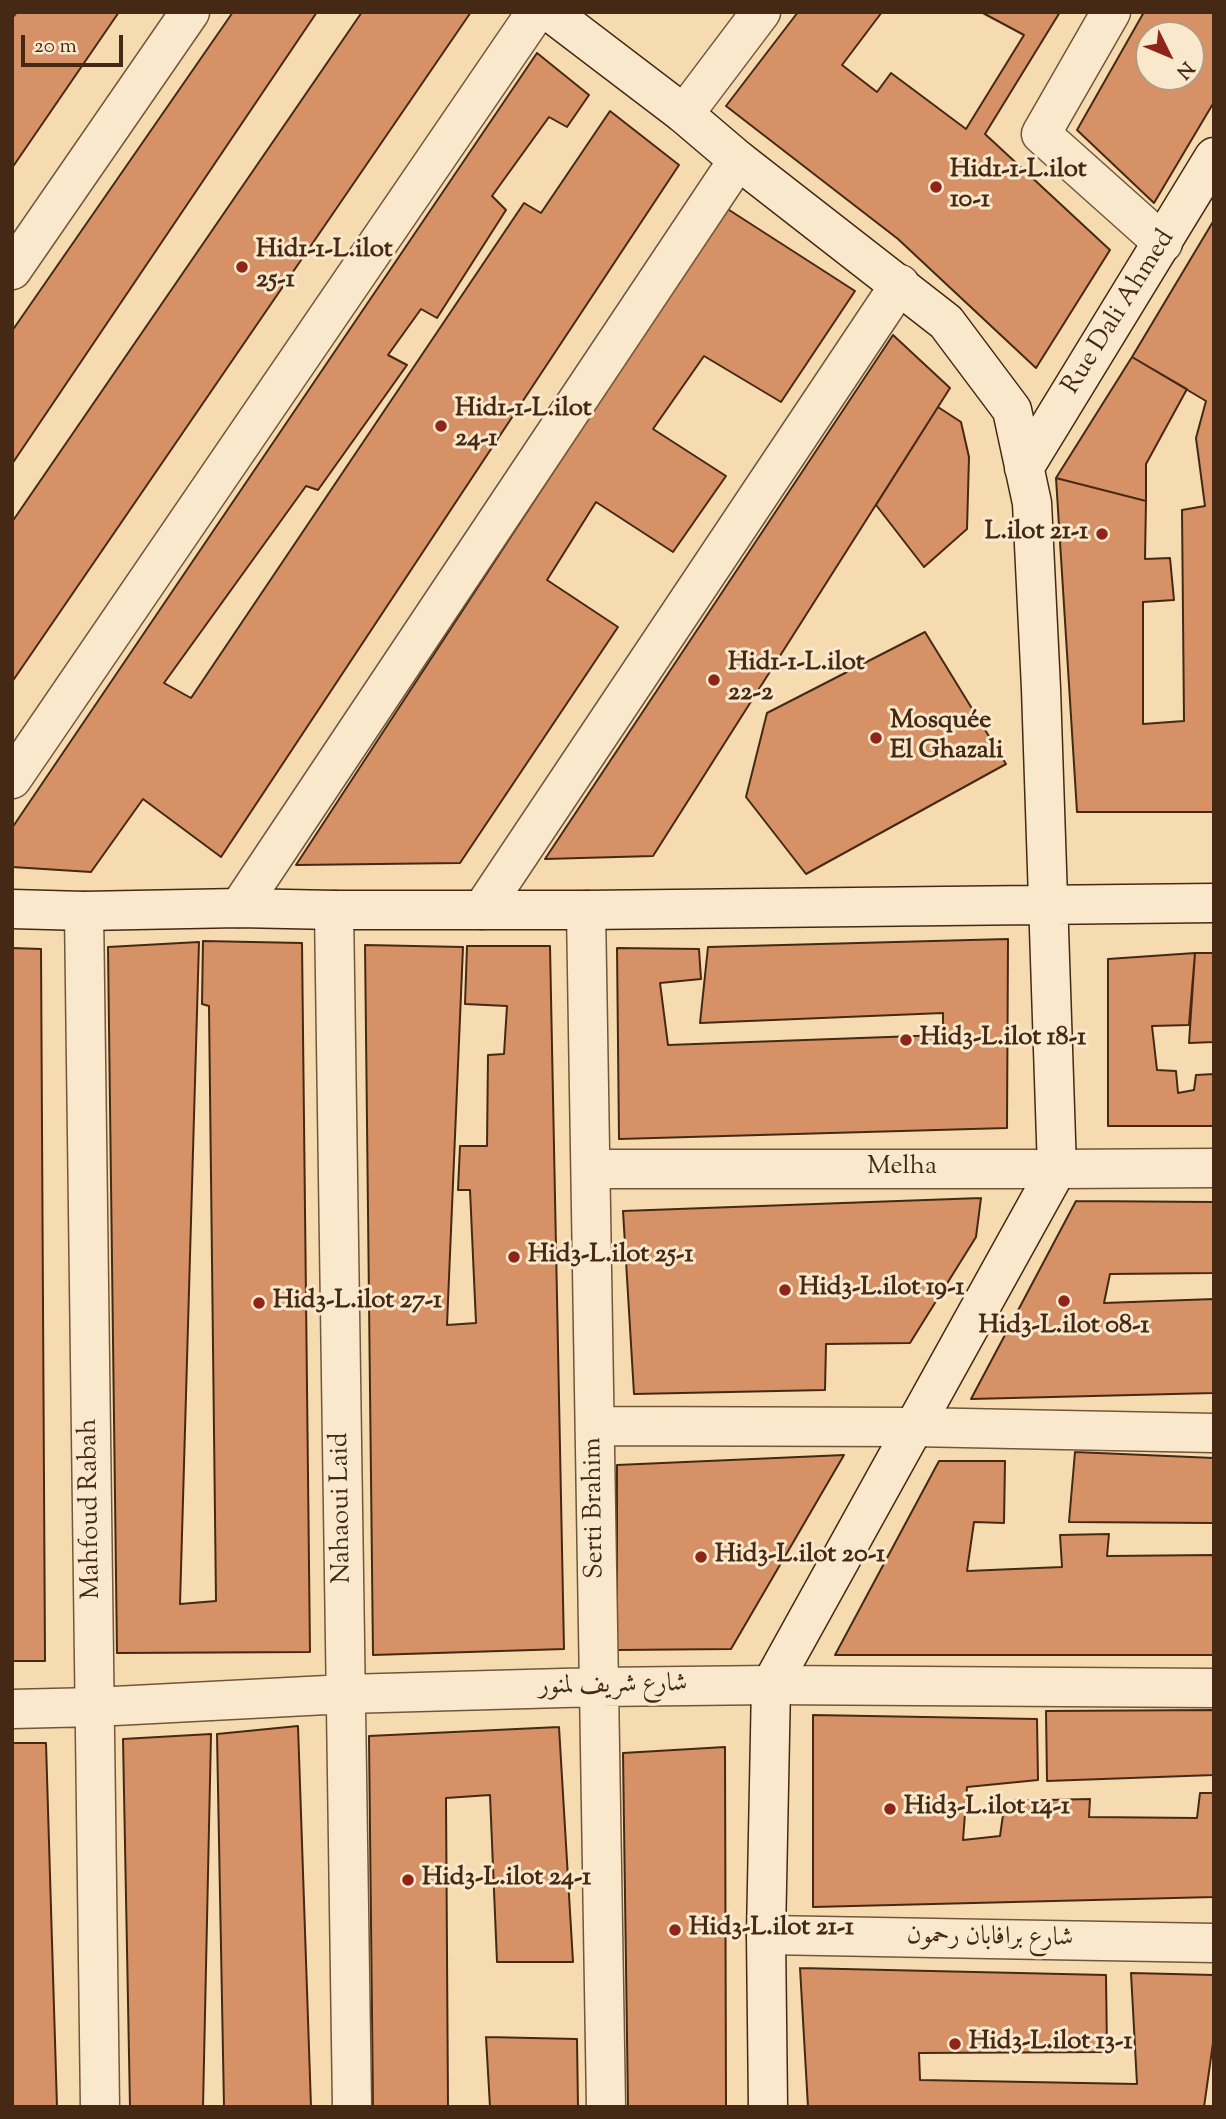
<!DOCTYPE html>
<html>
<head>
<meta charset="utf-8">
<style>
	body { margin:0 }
	#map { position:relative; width:1226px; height:2119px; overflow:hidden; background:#f7dbb0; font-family:"Sorts Mill Goudy",serif }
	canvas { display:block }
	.frame { position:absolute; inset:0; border:14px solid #452914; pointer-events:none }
	.north { position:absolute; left:1135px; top:21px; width:70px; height:70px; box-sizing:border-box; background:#fae8cc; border:2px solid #b29c82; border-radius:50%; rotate:133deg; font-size:19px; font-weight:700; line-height:28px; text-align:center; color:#452914 }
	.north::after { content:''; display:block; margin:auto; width:24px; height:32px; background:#8f2418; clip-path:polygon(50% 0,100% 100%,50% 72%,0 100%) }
	.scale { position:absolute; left:21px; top:35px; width:102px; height:32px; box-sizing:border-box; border:4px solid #452914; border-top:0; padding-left:9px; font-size:21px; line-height:24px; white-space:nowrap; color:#452914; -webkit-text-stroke:5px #fae8cc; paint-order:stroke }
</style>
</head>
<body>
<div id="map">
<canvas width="1226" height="2119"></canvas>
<div class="frame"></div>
<div class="north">N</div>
<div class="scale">20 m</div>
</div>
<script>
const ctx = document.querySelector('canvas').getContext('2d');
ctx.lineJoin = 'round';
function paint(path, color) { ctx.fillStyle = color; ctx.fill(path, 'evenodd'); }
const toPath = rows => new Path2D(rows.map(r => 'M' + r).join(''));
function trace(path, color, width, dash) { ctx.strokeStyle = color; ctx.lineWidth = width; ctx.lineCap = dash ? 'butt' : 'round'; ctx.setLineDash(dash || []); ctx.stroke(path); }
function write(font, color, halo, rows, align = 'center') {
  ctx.font = font + ' "Sorts Mill Goudy",Amiri,serif'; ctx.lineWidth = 6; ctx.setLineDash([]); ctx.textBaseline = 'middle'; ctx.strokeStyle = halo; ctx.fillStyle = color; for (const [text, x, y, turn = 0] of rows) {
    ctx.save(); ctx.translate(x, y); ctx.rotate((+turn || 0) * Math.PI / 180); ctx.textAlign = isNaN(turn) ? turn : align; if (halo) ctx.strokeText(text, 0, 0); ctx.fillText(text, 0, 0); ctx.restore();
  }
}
const building = toPath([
	[17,12,119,12,12,168,12,18,17,12],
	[233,12,317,12,12,464,12,331,233,12],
	[362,12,471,12,12,682,12,522,362,12],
	[798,12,882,12,842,65,877,92,891,73,966,129,1024,35,981,12,1060,12,985,134,1110,250,1036,368,898,239,726,106,798,12],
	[1144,12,1214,12,1214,102,1154,203,1077,130,1144,12],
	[1149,35,1191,35,1191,77,1149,77,1149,35],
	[537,53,589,95,567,127,549,117,492,196,506,210,437,318,421,309,388,355,407,365,318,490,306,486,164,683,191,698,524,203,541,213,610,111,679,165,221,857,143,799,91,872,12,867,12,828,537,53],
	[726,208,855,291,781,402,704,356,653,429,726,476,673,552,596,502,547,580,618,627,460,863,296,865,726,208],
	[1214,220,1214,812,1077,812,1056,478,1146,501,1145,559,1170,558,1174,600,1143,602,1143,724,1184,721,1182,510,1205,506,1196,438,1206,401,1132,357,1214,220],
	[893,335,950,388,653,856,545,859,893,335],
	[1132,357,1187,389,1146,464,1146,501,1056,478,1132,357],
	[938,407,961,422,969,457,967,529,924,567,876,505,938,407],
	[925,632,1006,764,806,874,746,797,767,713,925,632],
	[1008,939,1007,1128,619,1139,617,948,699,949,701,979,660,983,668,1045,943,1035,943,1013,700,1023,708,947,1008,939],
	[203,941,302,943,310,1652,117,1653,108,947,199,942,180,1604,216,1601,209,1006,202,1004,203,941],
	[365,945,463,947,447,1325,476,1323,470,1190,458,1190,460,1146,487,1146,488,1055,504,1054,507,1006,465,1004,467,946,550,946,564,1649,373,1655,365,945],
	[12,948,41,949,45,1661,12,1661,12,948],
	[1195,953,1189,1025,1152,1026,1157,1070,1176,1071,1178,1093,1194,1090,1196,1075,1214,1074,1214,1126,1108,1126,1108,959,1195,953],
	[1195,953,1214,953,1214,1042,1189,1043,1195,953],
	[981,1198,976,1237,910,1343,826,1344,825,1390,634,1394,623,1211,981,1198],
	[1076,1201,1214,1202,1214,1273,1110,1274,1104,1303,1214,1299,1214,1393,971,1399,1076,1201],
	[1075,1452,1214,1458,1214,1523,1069,1522,1075,1452],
	[844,1455,731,1649,617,1650,617,1465,844,1455],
	[939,1461,1005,1461,1004,1523,974,1522,967,1571,1062,1567,1060,1535,1109,1534,1107,1556,1214,1555,1214,1655,835,1655,939,1461],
	[1214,1710,1214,1775,1047,1781,1046,1711,1214,1710],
	[813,1715,1037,1719,1038,1780,967,1787,963,1840,1000,1836,1005,1801,1090,1799,1089,1817,1197,1818,1200,1793,1214,1793,1214,1897,813,1907,813,1715],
	[298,1726,311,2107,224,2107,217,1734,298,1726],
	[559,1727,573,1962,497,1962,490,1795,446,1798,448,2107,373,2107,369,1736,559,1727],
	[211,1734,203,2107,130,2107,123,1739,211,1734],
	[12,1743,46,1743,57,2107,12,2107,12,1743],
	[725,1747,726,2107,628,2107,623,1753,725,1747],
	[800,1968,1106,1975,1107,2052,919,2053,920,2080,1137,2084,1131,1973,1214,1975,1214,2036,1204,2107,808,2107,800,1968],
	[486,2037,577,2039,578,2107,490,2107,486,2037]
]);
paint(building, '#d79167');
trace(building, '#452914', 2);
const street = toPath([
	[1111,12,1041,134,1163,243],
	[684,114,761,12],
	[12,270,190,12],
	[12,779,536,12],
	[239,908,738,160],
	[334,910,352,2107],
	[482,910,900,284],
	[586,910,606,2107],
	[84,911,100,2107],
	[591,1169,1057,1169,1214,1168],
	[595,1426,913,1427,1214,1433],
	[12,1709,95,1707,346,1694,599,1687,771,1685,1214,1688],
	[766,1935,1214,1943]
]);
const secondary = toPath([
	[550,12,684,114,738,160,946,322,1012,410,1032,503,1041,689,1057,1169,771,1685,766,1935,768,2107],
	[1024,468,1214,157],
	[12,909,84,911,239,908,334,910,586,910,1214,903]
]);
trace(street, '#72563b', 41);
trace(secondary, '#452914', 41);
trace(street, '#fae8cc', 38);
trace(secondary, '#fae8cc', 38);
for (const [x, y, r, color] of [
	[936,187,7,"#8f2418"],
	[242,267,7,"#8f2418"],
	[441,426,7,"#8f2418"],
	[1102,534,7,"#8f2418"],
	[714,680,7,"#8f2418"],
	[876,738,7,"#8f2418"],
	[906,1040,7,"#8f2418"],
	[514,1257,7,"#8f2418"],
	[785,1290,7,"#8f2418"],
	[1064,1301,7,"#8f2418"],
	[259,1303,7,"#8f2418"],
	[701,1557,7,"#8f2418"],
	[890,1809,7,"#8f2418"],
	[408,1880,7,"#8f2418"],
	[675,1930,7,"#8f2418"],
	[955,2044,7,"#8f2418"]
]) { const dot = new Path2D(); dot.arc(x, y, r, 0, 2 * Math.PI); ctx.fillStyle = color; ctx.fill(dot); trace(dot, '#fae8cc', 2.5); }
write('bold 26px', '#452914', '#fae8cc', [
	["Hid1-1-L.ilot",950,172],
	["10-1",950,202],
	["Hid1-1-L.ilot",256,252],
	["25-1",256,282],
	["Hid1-1-L.ilot",455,411],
	["24-1",455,441],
	["L.ilot 21-1",1088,534,"right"],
	["Hid1-1-L.ilot",728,665],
	["22-2",728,695],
	["Mosquée",890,723],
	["El Ghazali",890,753],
	["Hid3-L.ilot 18-1",920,1040],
	["Hid3-L.ilot 25-1",528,1257],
	["Hid3-L.ilot 19-1",799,1290],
	["Hid3-L.ilot 27-1",273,1303],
	["Hid3-L.ilot 08-1",1064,1328,"center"],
	["Hid3-L.ilot 20-1",715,1557],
	["Hid3-L.ilot 14-1",904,1809],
	["Hid3-L.ilot 24-1",422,1880],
	["Hid3-L.ilot 21-1",689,1930],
	["Hid3-L.ilot 13-1",969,2044]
], 'left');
write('26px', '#452914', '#fae8cc', [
	["Rue Dali Ahmed",1120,313,-58],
	["Melha",902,1169],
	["Nahaoui Laid",343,1508,-91],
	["Serti Brahim",596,1508,-91],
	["Mahfoud Rabah",92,1509,-91],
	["شارع شريف لمنور",613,1687,-1],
	["شارع برافابان رحمون",990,1939,1]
]);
</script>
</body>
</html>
